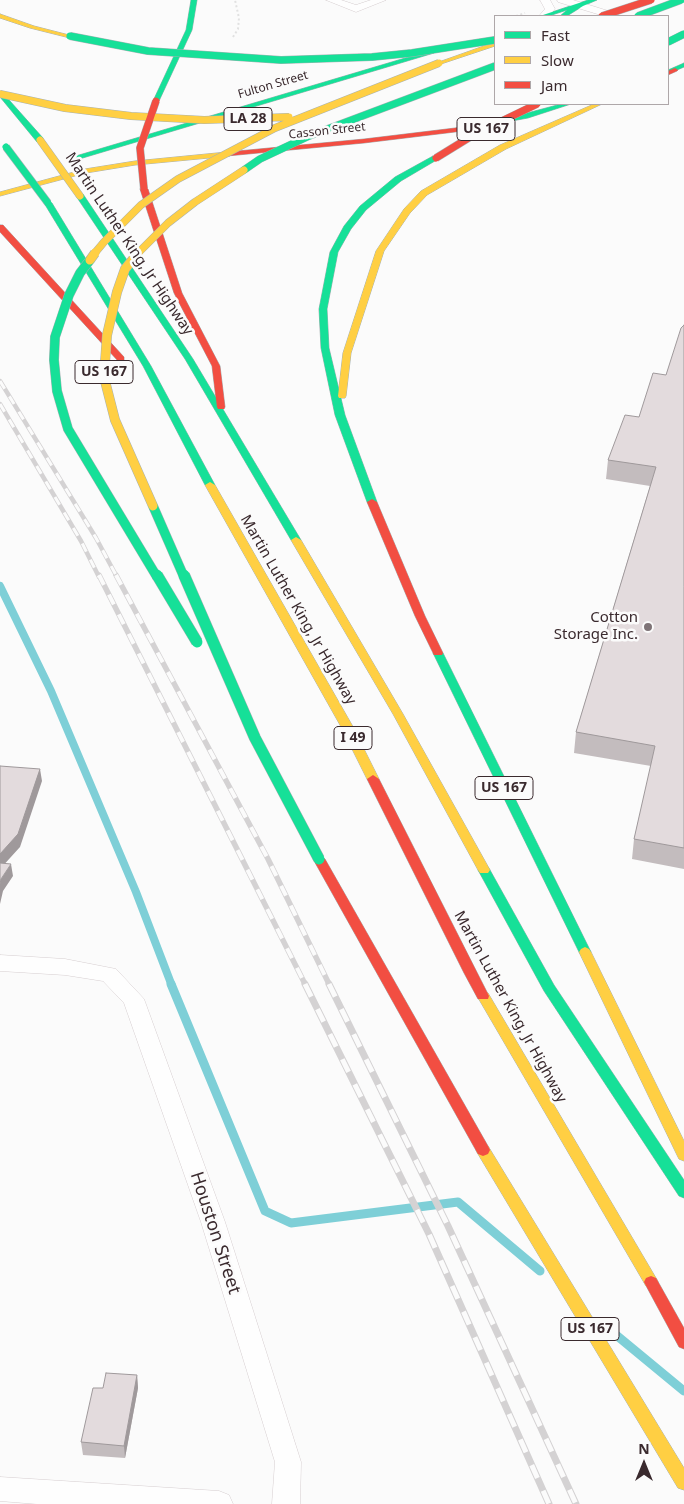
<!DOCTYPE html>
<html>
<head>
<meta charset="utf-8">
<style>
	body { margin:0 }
	#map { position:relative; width:684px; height:1504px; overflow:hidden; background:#fbfbfb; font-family:"Noto Sans",sans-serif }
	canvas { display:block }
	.legend { position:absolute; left:494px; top:15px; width:175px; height:90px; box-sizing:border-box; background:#fbfbfb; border:1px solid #aea7a9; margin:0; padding:6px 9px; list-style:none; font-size:15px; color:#3a2a2e }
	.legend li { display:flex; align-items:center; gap:10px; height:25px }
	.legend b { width:25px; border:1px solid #aea7a9 }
	.north { position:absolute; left:619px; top:1439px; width:50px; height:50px; -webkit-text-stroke:4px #fbfbfb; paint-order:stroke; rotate:0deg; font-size:14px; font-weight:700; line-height:20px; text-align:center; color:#3a2a2e }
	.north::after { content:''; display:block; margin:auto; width:18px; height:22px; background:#3a2a2e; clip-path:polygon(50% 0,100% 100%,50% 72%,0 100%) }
</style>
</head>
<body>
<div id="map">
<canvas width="684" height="1504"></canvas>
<ul class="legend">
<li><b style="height:6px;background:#16e098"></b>Fast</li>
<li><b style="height:6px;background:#ffcf43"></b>Slow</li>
<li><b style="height:6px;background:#f24e42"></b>Jam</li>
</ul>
<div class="north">N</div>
</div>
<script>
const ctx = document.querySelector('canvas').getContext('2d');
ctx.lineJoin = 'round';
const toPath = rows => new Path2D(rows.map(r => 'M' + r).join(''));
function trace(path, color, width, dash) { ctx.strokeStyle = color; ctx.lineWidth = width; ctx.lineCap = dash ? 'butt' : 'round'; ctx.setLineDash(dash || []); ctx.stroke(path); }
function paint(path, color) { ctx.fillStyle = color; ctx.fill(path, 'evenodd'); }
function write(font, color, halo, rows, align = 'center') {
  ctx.font = font + ' "Noto Sans",sans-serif'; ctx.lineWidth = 5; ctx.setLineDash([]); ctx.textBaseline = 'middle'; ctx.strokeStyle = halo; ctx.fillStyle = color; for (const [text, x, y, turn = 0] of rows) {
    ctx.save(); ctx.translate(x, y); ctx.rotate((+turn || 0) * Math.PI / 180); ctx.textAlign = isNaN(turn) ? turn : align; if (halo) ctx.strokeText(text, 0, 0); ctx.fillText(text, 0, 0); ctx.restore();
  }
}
trace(toPath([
	[0,586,51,691,136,892,172,986]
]), '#7ecfd7', 8);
trace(toPath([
	[171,984,265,1211,291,1223,458,1202,540,1271],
	[604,1325,684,1391]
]), '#7ecfd7', 9);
const street = toPath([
	[326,0,341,0,356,5,371,0,386,0,356,12,326,0],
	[540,0,550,0,555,9,549,16,539,16,545,9,540,0],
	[557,0,573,0,618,14,619,16,604,16,558,2,557,0],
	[0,955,65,959,116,969,144,999,225,1222,301,1462,300,1504,272,1504,275,1462,201,1222,124,1003,103,981,65,975,0,971,0,955],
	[0,1477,219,1491,229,1495,233,1504,37,1504,0,1501,0,1477]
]);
const fast = toPath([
	[191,0,197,0,192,30,159,101,154,102,153,101,186,30,191,0],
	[588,0,597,0,583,6,567,16,560,16,567,10,549,16,540,16,588,0],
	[432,50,434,51,434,53,76,160,69,158,432,50],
	[684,63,684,67,668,74,668,70,684,63],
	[0,91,2,92,43,138,43,142,37,142,0,97,0,91],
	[561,104,571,104,528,118,501,123,497,121,561,104],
	[433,156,440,158,401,181,366,210,351,229,338,252,327,309,329,348,345,415,377,502,372,505,367,502,335,415,321,348,319,309,330,252,344,226,360,206,395,177,433,156],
	[77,194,83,194,193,359,301,540,299,542,296,543,291,540,185,359,76,196,77,194],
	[45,201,52,203,151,366,215,485,213,487,210,488,205,485,143,366,44,203,45,201],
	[438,650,443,653,591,952,589,955,581,955,579,952,433,653,438,650],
	[484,866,488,867,490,870,554,985,684,1180,684,1198,679,1196,544,991,478,870,480,867,484,866]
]);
const slow = toPath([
	[0,14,34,26,73,36,70,38,30,28,0,18,0,14],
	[495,42,495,46,441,64,436,63,495,42],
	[594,104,602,104,506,149,427,195,410,213,384,251,351,353,346,396,345,398,339,398,338,396,343,353,376,251,404,209,421,191,500,145,594,104],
	[227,152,231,154,230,156,135,165,86,173,0,196,0,192,85,169,135,161,227,152],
	[210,482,215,485,352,725,379,779,377,782,373,783,367,779,340,725,205,485,210,482],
	[296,537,301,540,403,714,490,870,488,873,480,873,478,870,393,714,291,540,296,537],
	[585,947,589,949,591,952,684,1141,684,1161,679,1159,677,1155,579,952,581,949,585,947],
	[483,991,488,993,656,1278,658,1282,656,1286,651,1288,646,1286,477,996,478,993,483,991],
	[483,1144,488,1146,684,1468,684,1490,678,1488,478,1154,476,1150,478,1146,483,1144]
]);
const jam = toPath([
	[675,68,678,70,677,71,668,75,668,71,675,68],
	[501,119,503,120,503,122,455,132,364,143,227,156,223,154,227,152,364,139,455,128,501,119],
	[141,187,148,189,182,293,220,366,225,407,224,409,218,409,217,407,212,366,174,293,140,189,141,187],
	[0,225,3,225,124,357,124,361,118,361,0,232,0,225],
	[372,499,377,502,425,616,443,653,442,655,434,655,415,616,367,502,372,499],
	[373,775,379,779,489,996,488,999,478,999,464,973,367,779,373,775],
	[319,855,325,859,488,1146,490,1150,488,1154,483,1156,478,1154,313,859,319,855],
	[651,1276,656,1278,684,1328,684,1349,679,1347,644,1282,646,1278,651,1276]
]);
trace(street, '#d6ced0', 1);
trace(fast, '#a7b2b4', 1);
trace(slow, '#a7b2b4', 1);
trace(jam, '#a7b2b4', 1);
trace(toPath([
	[516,16,525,13],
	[233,37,238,29,239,18,235,0]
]), '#e1e1e1', 2, [2, 2.5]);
paint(street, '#fefefe');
paint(fast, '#16e098');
paint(slow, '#ffcf43');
paint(jam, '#f24e42');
const railFar2 = toPath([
	[0,381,96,538,117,577],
	[0,404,81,541,99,577]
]);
const railFar1 = toPath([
	[99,575,306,986],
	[116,575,268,859,330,986]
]);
const rail = toPath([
	[305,984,429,1234,549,1504],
	[329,984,448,1226,576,1504]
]);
trace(railFar2, '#d4d2d3', 4.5);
trace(railFar1, '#d4d2d3', 5.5);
trace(rail, '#d4d2d3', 7);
trace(railFar2, '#fbfbfb', 3, [9]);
trace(railFar1, '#fbfbfb', 4, [11]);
trace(rail, '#fbfbfb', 5, [14]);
const fastBridgeFar2 = toPath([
	[638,16,681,0],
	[70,36,148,51,281,60,372,57,412,53,495,40],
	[668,42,684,34],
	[6,147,48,203],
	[244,170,260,159,309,136,495,66]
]);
const fastBridgeFar1 = toPath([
	[90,260,80,273,69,295,55,337,54,360,57,391,68,429,157,577],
	[153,506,184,577]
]);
const fastBridge = toPath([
	[157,575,197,642],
	[184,575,255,738,319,859]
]);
const slowBridgeFar1 = toPath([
	[0,94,65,108,131,116,204,120,289,117],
	[40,140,80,196],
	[94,254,104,242,141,205,178,179,275,128,439,63],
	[137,254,168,223,195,202,244,170]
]);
const slowBridge = toPath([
	[138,253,125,269,117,292,107,335,104,377,115,420,153,506],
	[90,260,95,253]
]);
const jamBridge = toPath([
	[602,16,651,0],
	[436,158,475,134,537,104],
	[144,189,140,148,156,101]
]);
trace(fastBridgeFar2, '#a7b2b4', 8, []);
trace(fastBridgeFar1, '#a7b2b4', 10, []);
trace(fastBridge, '#a7b2b4', 12, []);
trace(slowBridgeFar1, '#a7b2b4', 8, []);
trace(slowBridge, '#a7b2b4', 10, []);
trace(jamBridge, '#a7b2b4', 8, []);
trace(fastBridgeFar2, '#16e098', 7);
trace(fastBridgeFar1, '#16e098', 9);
trace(fastBridge, '#16e098', 11);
trace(slowBridgeFar1, '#ffcf43', 7);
trace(slowBridge, '#ffcf43', 9);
trace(jamBridge, '#f24e42', 7);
paint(toPath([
	[684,325,684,869,632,859,634,839,651,766,574,753,576,732,650,486,606,479,608,460,639,417,666,375],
	[137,1375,138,1388,125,1458,83,1455,81,1442,103,1388]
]), '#c3bcbe');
paint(toPath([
	[40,769,42,781,20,847,0,869,0,854],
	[11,864,13,876,3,891,0,904,0,884,1,879],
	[137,1375,138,1388,125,1458,124,1446]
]), '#9f999b');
const building = toPath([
	[684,325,684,848,634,839,655,746,576,732,656,467,608,460,625,415,639,417,653,373,666,375,681,328,684,325],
	[0,766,40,769,18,834,0,854,0,766],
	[0,863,11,864,1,879,0,884,0,863],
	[106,1373,137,1375,124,1446,81,1442,93,1388,103,1388,106,1373]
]);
paint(building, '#e3dbdd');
trace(building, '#9f999b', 1);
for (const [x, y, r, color] of [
	[648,627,5,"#7e7376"]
]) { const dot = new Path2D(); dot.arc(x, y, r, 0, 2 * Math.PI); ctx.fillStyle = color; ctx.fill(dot); trace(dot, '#fbfbfb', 2); }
write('12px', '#3a2a2e', '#fbfbfb', [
	["Fulton Street",273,85,-16],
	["Casson Street",327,131,-6]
]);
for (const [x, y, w] of [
	[248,119,48],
	[486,129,58],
	[104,372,58],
	[353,738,38],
	[504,788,58],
	[590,1329,58]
]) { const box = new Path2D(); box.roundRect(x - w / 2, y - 11.5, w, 23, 4); ctx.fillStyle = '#fbfbfb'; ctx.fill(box); trace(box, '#3a2a2e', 1); }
write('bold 14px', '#3a2a2e', null, [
	["LA 28",248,119],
	["US 167",486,129],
	["US 167",104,372],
	["I 49",353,738],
	["US 167",504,788],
	["US 167",590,1329]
]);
write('15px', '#3a2a2e', '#fbfbfb', [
	["Martin Luther King, Jr Highway",129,244,56],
	["Martin Luther King, Jr Highway",298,610,60],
	["Martin Luther King, Jr Highway",510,1007,61]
]);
write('15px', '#3a2a2e', '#fbfbfb', [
	["Cotton",638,618],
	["Storage Inc.",638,635]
], 'right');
write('18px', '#3a2a2e', '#fbfbfb', [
	["Houston Street",215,1233,72]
]);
</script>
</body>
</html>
